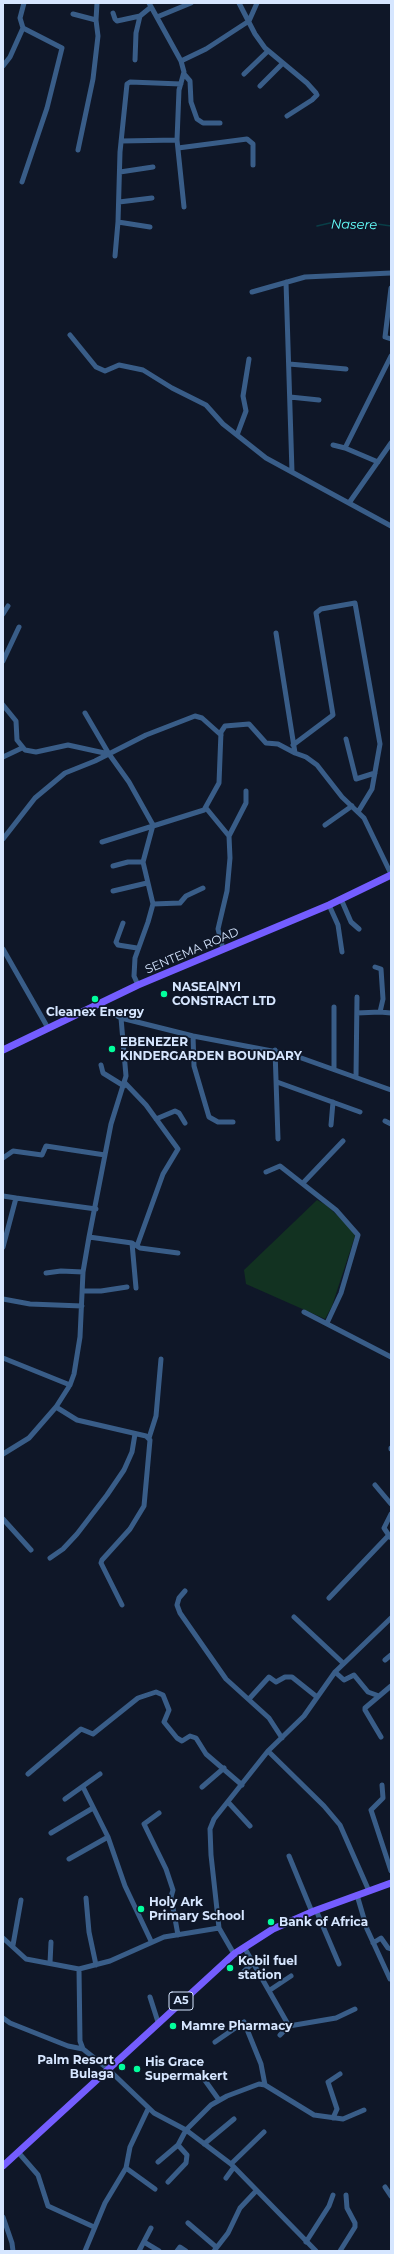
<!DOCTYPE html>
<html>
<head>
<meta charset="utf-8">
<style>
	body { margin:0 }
	#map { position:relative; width:394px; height:2254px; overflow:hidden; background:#0f1728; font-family:Montserrat,sans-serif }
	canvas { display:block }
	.frame { position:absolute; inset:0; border:4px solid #d6e6ff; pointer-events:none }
</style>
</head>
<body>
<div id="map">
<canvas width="394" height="2254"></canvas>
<div class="frame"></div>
</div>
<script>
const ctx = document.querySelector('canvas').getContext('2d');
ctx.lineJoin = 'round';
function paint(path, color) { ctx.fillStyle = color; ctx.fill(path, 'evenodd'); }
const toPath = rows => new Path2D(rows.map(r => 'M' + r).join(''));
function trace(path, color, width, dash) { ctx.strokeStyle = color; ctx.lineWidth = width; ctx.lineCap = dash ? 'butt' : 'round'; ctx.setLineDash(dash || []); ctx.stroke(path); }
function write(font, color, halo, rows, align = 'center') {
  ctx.font = font + ' Montserrat,sans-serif'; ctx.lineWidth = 3.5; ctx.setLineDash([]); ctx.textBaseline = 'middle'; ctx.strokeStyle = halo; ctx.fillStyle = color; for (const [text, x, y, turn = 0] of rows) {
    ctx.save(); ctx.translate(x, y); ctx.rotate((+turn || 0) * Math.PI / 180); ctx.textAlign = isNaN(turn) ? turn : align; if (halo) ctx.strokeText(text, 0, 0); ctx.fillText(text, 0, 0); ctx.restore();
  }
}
paint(toPath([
	[317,1200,326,1205,349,1226,355,1236,332,1306,325,1319,246,1284,244,1270]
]), '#123221');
trace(toPath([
	[317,226,330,223,370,223,391,226]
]), '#093e47', 1.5);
trace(toPath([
	[149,3,181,61,184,72,179,90,177,140,184,207],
	[239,3,255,34,265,48,307,83,316,93,317,95,312,100,287,116],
	[113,13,115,19,117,21,140,16,151,7],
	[73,14,96,20],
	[157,17,191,3],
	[135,60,136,33,140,16],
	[181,61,206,49,249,21,257,3],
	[3,66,10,57,23,28],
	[184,74,190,81,191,102,197,119,203,123,220,123],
	[244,74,268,51],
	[260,86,282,64],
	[121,141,177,140],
	[178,148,247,139,253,144,253,165],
	[78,150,93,79,98,36,96,20,97,3],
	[120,172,153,167],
	[22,182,47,108,62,48,23,28,20,18,24,3],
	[119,202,152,198],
	[118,222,150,227],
	[115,256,118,222,120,152,127,84,130,82,181,84],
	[286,282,292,472],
	[391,288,385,337,391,339],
	[252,292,305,277,391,273],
	[70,335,96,367,105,371,119,365,143,370,172,388,206,405,223,424,266,458,391,526],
	[289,364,346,369],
	[290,397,319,400],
	[237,435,246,411,243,396,249,359],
	[333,445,345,448,378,462],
	[345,448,391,356],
	[349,503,391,443],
	[3,614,8,606],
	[276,633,295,753,306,757,317,765,342,797,364,818,391,874],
	[3,661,19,627],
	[3,705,16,721,17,740,25,750,36,752,68,745,109,754],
	[85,713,109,754,129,782,153,825,143,862,153,904,148,922,135,958,134,976,138,985],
	[346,739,356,779,375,773],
	[293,745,333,715,316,613,321,609,355,603,380,744,372,789,358,812],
	[3,757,22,748],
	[206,808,229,836],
	[325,825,352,806],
	[3,839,35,798,65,773,95,761,146,735,195,716,202,718,221,735],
	[102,842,204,810,219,783,221,732,225,726,249,724,266,743,278,744,295,753],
	[113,866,128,862,143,862],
	[113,891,147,883],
	[341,899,351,922,359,929],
	[153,904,180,903,186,896,203,888],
	[329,905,338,925,342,952],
	[123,923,116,942,118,945,137,948],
	[3,949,48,1028],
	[223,949,218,929,227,891,230,858,229,836,246,803,246,791],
	[97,1004,121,1018,193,1036,293,1055,391,1090],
	[334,1007,334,1069],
	[380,1012,391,1013],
	[357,1013,380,1012,383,999,381,969,375,967],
	[193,1036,194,1066,209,1117,218,1122,233,1122],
	[275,1050,278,1139],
	[101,1065,103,1073,124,1086],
	[356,1077,357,997],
	[277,1082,360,1112],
	[125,1083,146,1105,178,1149,163,1174,137,1246],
	[156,1119,175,1111,179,1113,185,1123],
	[385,1121,391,1124],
	[331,1125,333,1102],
	[3,1158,13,1151,42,1155,46,1146,105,1155],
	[266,1172,280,1166,336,1210,358,1235,341,1293,327,1323],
	[303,1183,343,1141],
	[3,1196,16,1198],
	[89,1237,132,1243,140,1248,178,1253],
	[132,1243,136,1288],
	[3,1247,16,1198,96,1209],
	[46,1273,61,1271,83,1272],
	[83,1291,101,1291,127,1287],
	[3,1299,30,1304,82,1306],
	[304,1312,391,1357],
	[3,1358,70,1385],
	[56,1407,77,1420,146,1436,150,1440,144,1506,130,1529,102,1560,101,1563,122,1605],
	[149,1438,156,1416,161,1359],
	[391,1449,391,1448],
	[3,1454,29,1438,56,1407,70,1385,74,1374,80,1337,83,1272,89,1237,111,1124,126,1076,121,1018],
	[375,1485,391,1504],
	[3,1519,31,1550],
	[390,1537,384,1528,391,1514],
	[50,1558,63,1549,77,1534,107,1495,124,1470,132,1452,135,1434],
	[185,1591,179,1598,177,1605,180,1613,226,1679,269,1718,282,1738],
	[329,1598,389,1535],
	[294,1617,343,1663],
	[385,1660,391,1655],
	[335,1672,344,1680,354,1675,368,1692,379,1696],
	[249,1699,269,1677,276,1682,285,1677,292,1677,317,1697],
	[381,1737,365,1710,365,1708,391,1686],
	[268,1751,324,1806,340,1825,369,1891],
	[28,1774,81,1729,93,1734,138,1698,156,1692,163,1695,169,1710,164,1722,177,1738,182,1741,190,1736,196,1738,206,1754,242,1785],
	[382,1785,383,1798,371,1810,391,1871],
	[83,1787,108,1837,125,1886,151,1941],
	[202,1787,224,1768],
	[65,1799,100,1774],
	[228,1802,250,1826],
	[159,1813,144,1824,166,1869,173,1890,171,1897,178,1935],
	[51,1833,93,1808],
	[289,1856,312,1912],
	[69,1859,108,1837],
	[357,1895,367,1929,390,1979],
	[86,1898,89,1932,96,1965],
	[316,1910,339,1964],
	[219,1928,211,1855,210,1829,214,1819,268,1751,304,1716,335,1672,391,1618],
	[3,1938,26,1959,79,1969,110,1961,164,1937,219,1928,234,1954],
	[373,1943,381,1938,388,1948,391,1949],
	[13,1945,21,1900],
	[244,1947,289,2026],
	[50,1963,51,1942],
	[79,1969,80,2041,83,2049],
	[242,1973,253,1963],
	[270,1990,291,1976],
	[150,1997,158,2022],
	[3,2018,10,2023,68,2046,83,2049,108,2069,154,2113,186,2130,231,2164,316,2251],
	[280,2035,289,2026,336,2018,355,2009],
	[215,2042,244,2022,261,2064,265,2085],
	[204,2079,219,2100],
	[333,2118,337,2109,328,2082,340,2074],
	[204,2144,234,2119],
	[18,2152,38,2175,48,2206,94,2227],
	[158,2162,178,2145,186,2130,211,2105,227,2096,259,2084,265,2085,314,2115,343,2119,364,2110],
	[231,2164,264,2132],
	[126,2168,155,2189],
	[226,2178,234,2167],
	[168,2182,186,2163,187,2155,178,2145],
	[385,2187,391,2196],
	[3,2217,12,2243,13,2251],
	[188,2223,216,2247],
	[144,2242,159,2251],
	[306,2242,329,2206,333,2195],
	[85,2251,105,2203,126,2168,130,2147,148,2109],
	[139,2251,151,2228],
	[177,2251,180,2247,186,2251],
	[214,2251,228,2233,240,2208,256,2191],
	[340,2251,355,2227,355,2223,347,2208,346,2195]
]), '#395d88', 5);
trace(toPath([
	[3,1050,138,985,329,905,391,875],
	[3,2166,234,1954,273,1929,314,1911,391,1883]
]), '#745dff', 7);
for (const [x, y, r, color] of [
	[164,994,4,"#02ff9d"],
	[95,999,4,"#02ff9d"],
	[112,1049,4,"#02ff9d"],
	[141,1909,4,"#02ff9d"],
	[271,1922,4,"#02ff9d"],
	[230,1968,4,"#02ff9d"],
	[173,2026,4,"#02ff9d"],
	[122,2067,4,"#02ff9d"],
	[137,2069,4,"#02ff9d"]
]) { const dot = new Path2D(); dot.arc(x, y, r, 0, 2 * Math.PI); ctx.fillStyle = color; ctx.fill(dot); trace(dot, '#0f1728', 1.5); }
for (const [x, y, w] of [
	[181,2001,24]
]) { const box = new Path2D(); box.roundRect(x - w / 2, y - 9, w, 18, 3); ctx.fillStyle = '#0f1728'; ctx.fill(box); trace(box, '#d6e6ff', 1); }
write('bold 11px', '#d6e6ff', null, [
	["A5",181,2001]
]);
write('12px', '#d6e6ff', '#0f1728', [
	["SENTEMA ROAD",192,951,-23]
]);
write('bold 12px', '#d6e6ff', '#0f1728', [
	["NASEA|NYI",172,987],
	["CONSTRACT LTD",172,1001],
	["Cleanex Energy",95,1012,"center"],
	["EBENEZER",120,1042],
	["KINDERGARDEN BOUNDARY",120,1056],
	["Holy Ark",149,1902],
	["Primary School",149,1916],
	["Bank of Africa",279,1922],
	["Kobil fuel",238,1961],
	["station",238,1975],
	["Mamre Pharmacy",181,2026],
	["Palm Resort",114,2060,"right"],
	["Bulaga",114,2074,"right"],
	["His Grace",145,2062],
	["Supermakert",145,2076]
], 'left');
write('italic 13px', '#64fffb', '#0f1728', [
	["Nasere",354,225,1]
]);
</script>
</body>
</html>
